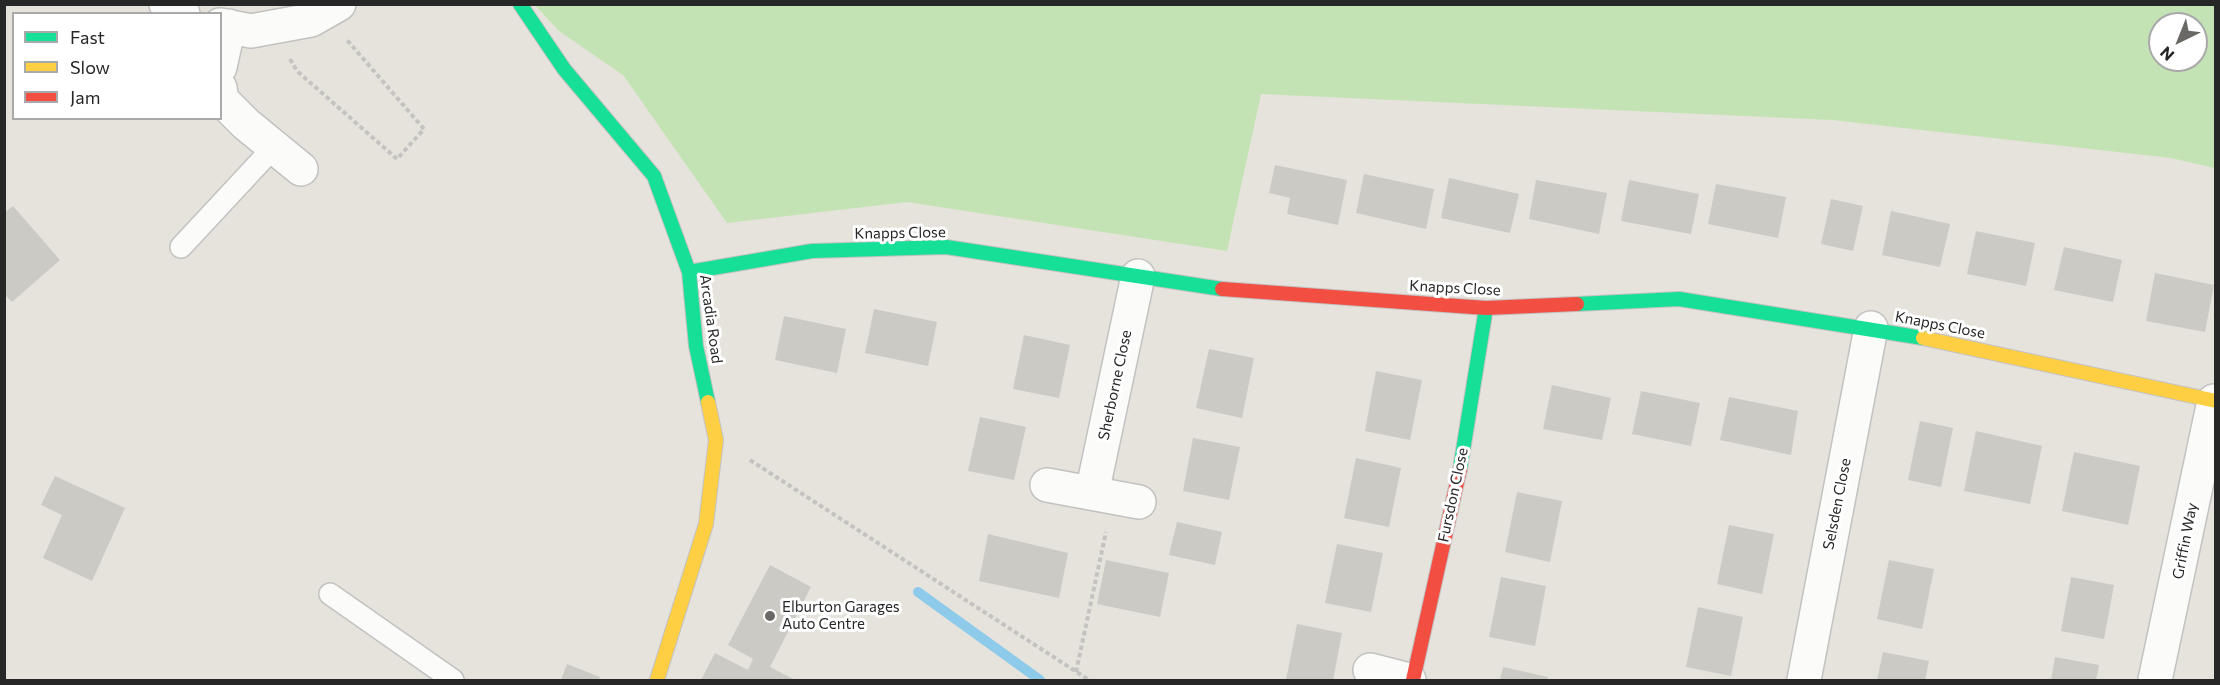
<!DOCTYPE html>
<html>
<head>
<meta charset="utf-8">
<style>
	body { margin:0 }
	#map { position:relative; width:2220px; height:685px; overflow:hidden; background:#e6e3dc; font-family:Commissioner,sans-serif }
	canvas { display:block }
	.frame { position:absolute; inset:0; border:6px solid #272727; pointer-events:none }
	.legend { position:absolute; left:12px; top:12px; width:210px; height:108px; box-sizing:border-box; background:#fff; border:2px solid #a9a9a9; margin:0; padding:8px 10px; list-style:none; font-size:18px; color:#272727 }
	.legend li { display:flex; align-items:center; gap:12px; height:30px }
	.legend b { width:30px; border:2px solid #a9a9a9 }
	.north { position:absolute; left:2148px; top:12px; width:60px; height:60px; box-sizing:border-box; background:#fff; border:2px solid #a9a9a9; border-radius:50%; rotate:223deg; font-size:16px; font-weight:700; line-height:24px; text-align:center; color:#272727 }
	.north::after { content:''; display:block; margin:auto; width:21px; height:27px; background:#6a6966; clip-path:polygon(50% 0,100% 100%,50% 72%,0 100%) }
</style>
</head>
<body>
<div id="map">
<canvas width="2220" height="685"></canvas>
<div class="frame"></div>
<ul class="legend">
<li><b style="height:8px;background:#16e098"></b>Fast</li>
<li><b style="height:8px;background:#ffcf43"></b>Slow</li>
<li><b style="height:8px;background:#f24e42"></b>Jam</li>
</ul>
<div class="north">N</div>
</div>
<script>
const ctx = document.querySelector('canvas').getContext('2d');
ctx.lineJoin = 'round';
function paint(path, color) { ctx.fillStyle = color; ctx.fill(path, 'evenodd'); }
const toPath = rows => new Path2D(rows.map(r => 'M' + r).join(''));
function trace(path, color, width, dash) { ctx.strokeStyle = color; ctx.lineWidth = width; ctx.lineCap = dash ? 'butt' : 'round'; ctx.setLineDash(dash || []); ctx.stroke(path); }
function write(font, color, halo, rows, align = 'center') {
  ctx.font = font + ' Commissioner,sans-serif'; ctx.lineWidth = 6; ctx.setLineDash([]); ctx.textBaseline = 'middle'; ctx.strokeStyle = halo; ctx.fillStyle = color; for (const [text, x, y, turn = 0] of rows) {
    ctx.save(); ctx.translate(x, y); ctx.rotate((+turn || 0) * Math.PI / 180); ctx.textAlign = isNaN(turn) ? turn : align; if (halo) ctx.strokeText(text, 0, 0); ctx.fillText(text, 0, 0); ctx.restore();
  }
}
paint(toPath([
	[535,5,2215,5,2215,168,2171,158,1832,120,1261,94,1227,251,907,202,727,223,623,75,559,31],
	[2160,24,2196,24,2196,60,2160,60]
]), '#c4e3b4');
trace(toPath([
	[918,592,1040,680]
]), '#8ecbea', 10);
paint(toPath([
	[1275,165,1347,180,1338,225,1287,214,1290,198,1269,193],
	[1364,174,1434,189,1426,229,1356,213],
	[1449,178,1519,194,1510,233,1441,218],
	[1536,180,1607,193,1599,234,1529,219],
	[1629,180,1699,194,1691,234,1621,221],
	[1716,184,1786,197,1778,238,1708,224],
	[1831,199,1863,206,1853,251,1821,244],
	[13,206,60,260,12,302,4,294,4,213],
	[1891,211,1950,224,1940,267,1882,255],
	[1976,231,2035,243,2026,286,1967,274],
	[2064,247,2122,260,2113,302,2054,290],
	[2155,273,2214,285,2205,332,2146,321],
	[874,309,937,322,928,366,865,353],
	[784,316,846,329,837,373,775,360],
	[1024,335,1070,345,1059,398,1013,389],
	[1209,349,1254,358,1242,418,1196,408],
	[1376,371,1422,380,1410,440,1365,431],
	[1552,385,1611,398,1602,440,1543,429],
	[1641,391,1700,403,1691,446,1632,434],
	[1729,397,1798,411,1791,455,1720,440],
	[980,417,1026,427,1014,480,968,471],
	[1920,421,1953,428,1941,487,1908,480],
	[1976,431,2042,446,2030,504,1964,491],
	[1193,438,1240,447,1229,500,1183,491],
	[2074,452,2140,466,2128,525,2062,511],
	[1356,458,1401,468,1389,527,1344,518],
	[55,476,125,508,92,581,43,558,62,515,41,505],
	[1517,492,1562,501,1550,562,1505,552],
	[1177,522,1222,532,1215,565,1169,555],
	[1729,525,1774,534,1762,594,1717,584],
	[988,534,1068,553,1059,598,979,581],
	[1337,544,1383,553,1371,612,1325,603],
	[1106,560,1169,573,1160,617,1097,604],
	[1889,560,1934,569,1922,629,1877,619],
	[770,565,811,587,770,667,795,680,701,680,715,653,748,670,753,659,728,645],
	[1501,577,1546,586,1535,646,1489,637],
	[2071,577,2114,585,2104,639,2061,631],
	[1698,607,1743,617,1731,676,1686,667],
	[1297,624,1342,633,1333,680,1286,680],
	[1883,652,1929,661,1925,680,1877,680],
	[2055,657,2099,665,2096,680,2051,680],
	[567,664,600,677,599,680,561,680],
	[1503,667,1548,677,1547,680,1500,680]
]), '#cccac5');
const lane = toPath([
	[181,247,274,147],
	[330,594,453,680]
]);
const street = toPath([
	[166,4,183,14],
	[220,25,251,31,311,20,339,4],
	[220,67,229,26],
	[220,88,222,100,246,124,301,169],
	[1047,485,1139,502],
	[1092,493,1138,276],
	[1370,670,1409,680],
	[1804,680,1871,328],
	[2155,680,2214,401]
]);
const fast = toPath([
	[520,4,564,69,654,176,689,272,696,346,708,402],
	[689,272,812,251,946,247,1222,289],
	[1577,304,1679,299,1923,338],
	[1460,469,1486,308]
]);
const slow = toPath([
	[1923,338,2216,401],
	[657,680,706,524,716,440,708,402]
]);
const jam = toPath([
	[1222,289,1486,308,1577,304],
	[1413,680,1460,469]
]);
trace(lane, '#c3c2c2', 24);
trace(street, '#c3c2c2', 36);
trace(fast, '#c3c2c2', 16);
trace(slow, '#c3c2c2', 16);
trace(jam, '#c3c2c2', 16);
trace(toPath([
	[290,59,297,71,397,159,424,129,347,40],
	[750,460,1089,680],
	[1076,672,1106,532]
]), '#c4c3c2', 4, [4.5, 3]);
trace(lane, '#fbfbfa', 21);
trace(street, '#fbfbfa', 33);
trace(fast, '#16e098', 14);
trace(slow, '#ffcf43', 14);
trace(jam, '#f24e42', 14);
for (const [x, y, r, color] of [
	[770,616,6,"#6a6966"]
]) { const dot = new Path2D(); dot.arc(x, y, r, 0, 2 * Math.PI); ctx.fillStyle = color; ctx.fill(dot); trace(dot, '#fff', 2); }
write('15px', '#272727', '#fff', [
	["Knapps Close",900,233,-1],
	["Knapps Close",1455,288,3],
	["Arcadia Road",711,319,82],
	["Knapps Close",1940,325,11],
	["Sherborne Close",1115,385,-78],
	["Fursdon Close",1453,495,-78],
	["Selsden Close",1837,504,-79],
	["Griffin Way",2185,541,-79]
]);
write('15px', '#272727', '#fff', [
	["Elburton Garages",782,607],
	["Auto Centre",782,624]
], 'left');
</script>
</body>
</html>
